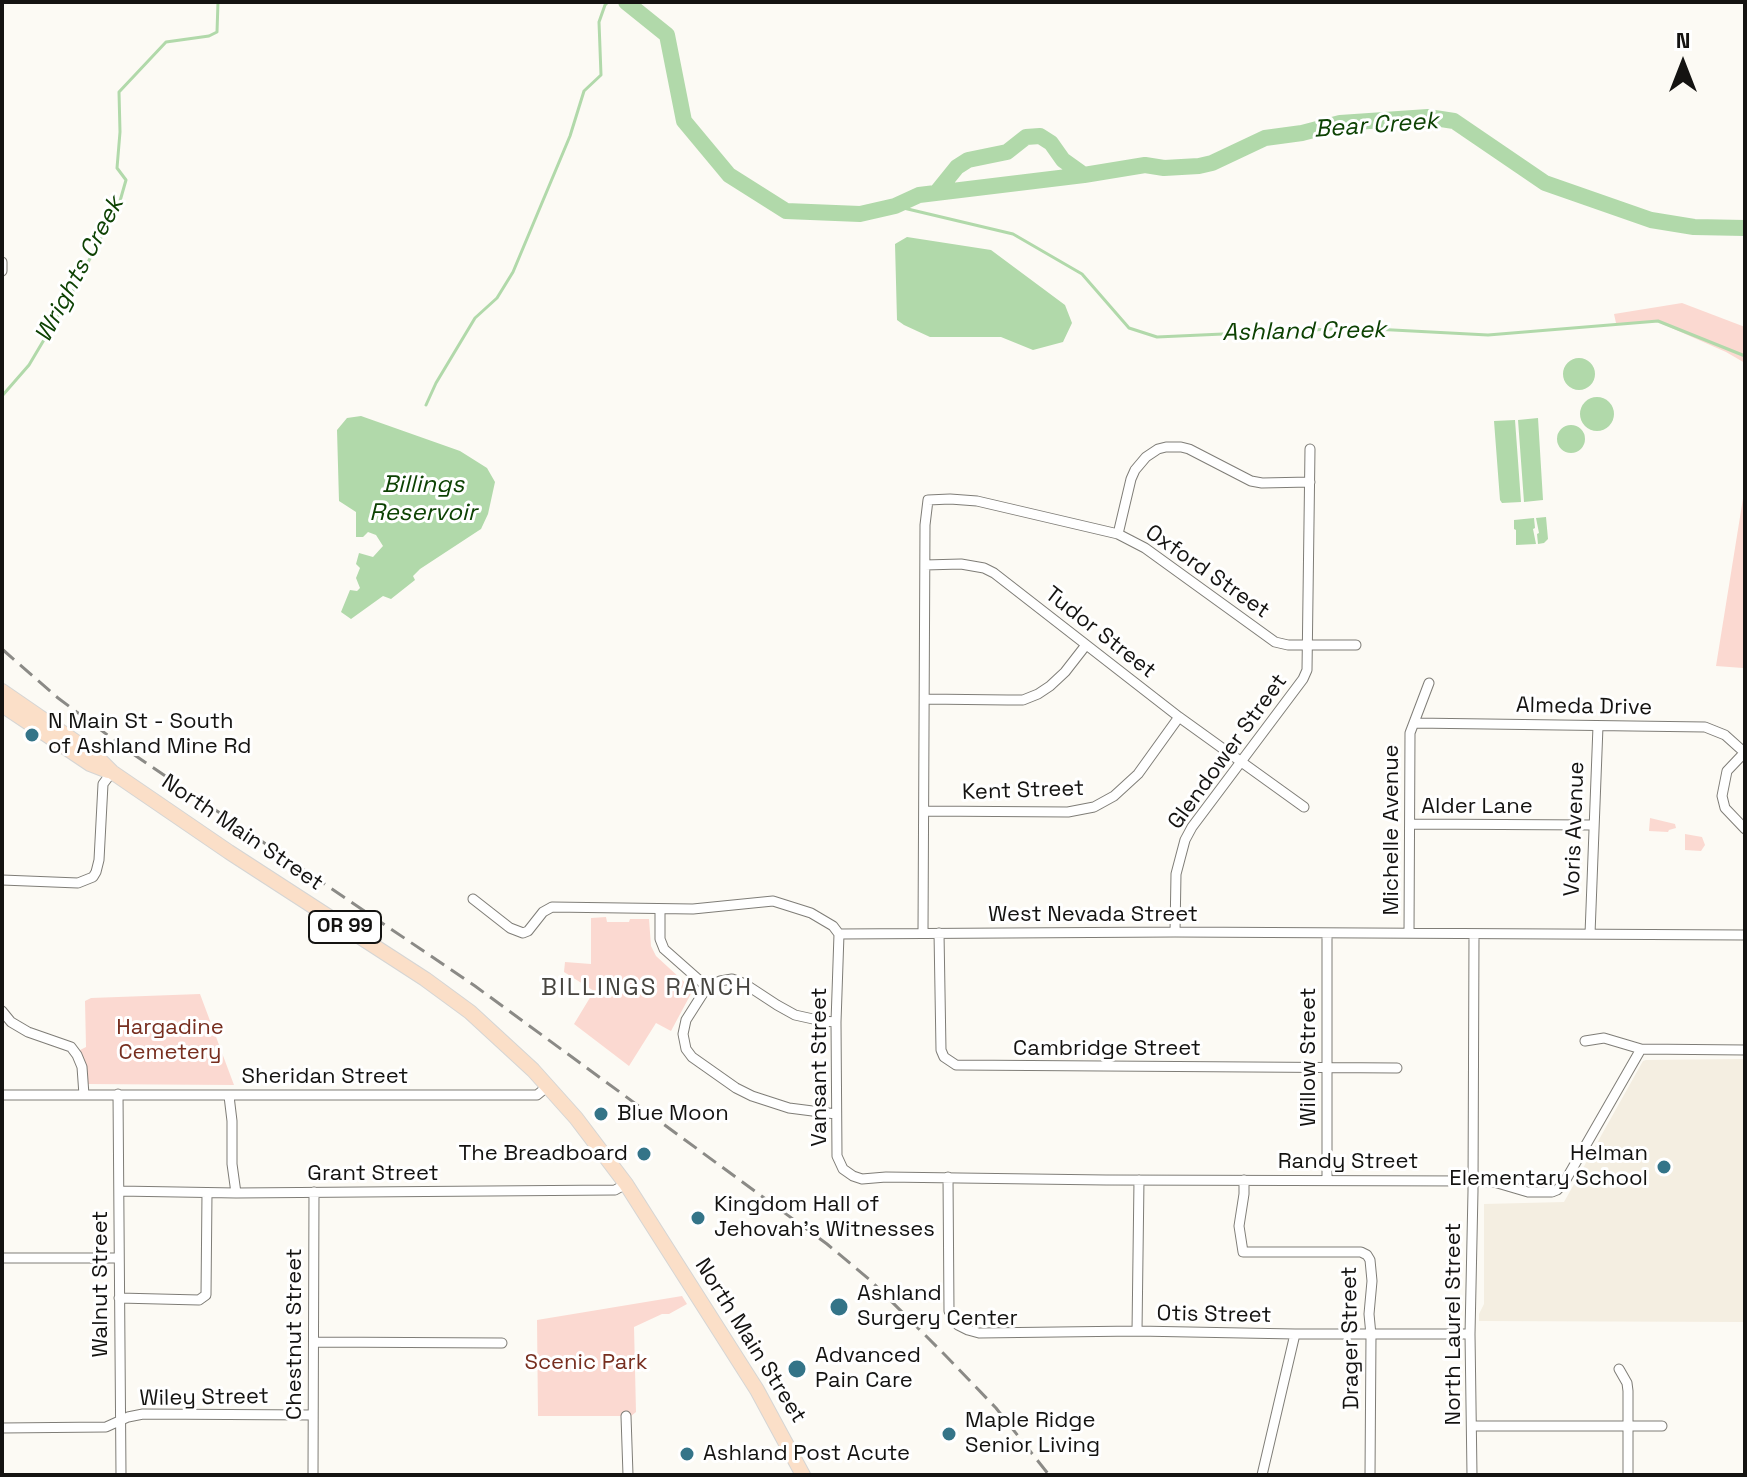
<!DOCTYPE html>
<html>
<head>
<meta charset="utf-8">
<style>
	body { margin:0 }
	#map { position:relative; width:1747px; height:1477px; overflow:hidden; background:#fcfaf4; font-family:"Space Grotesk",sans-serif }
	canvas { display:block }
	.frame { position:absolute; inset:0; border:4px solid #141311; pointer-events:none }
	.north { position:absolute; left:1643px; top:24px; width:80px; height:80px; -webkit-text-stroke:6px #fff; paint-order:stroke; rotate:0deg; font-size:22px; font-weight:700; line-height:32px; text-align:center; color:#141311 }
	.north::after { content:''; display:block; margin:auto; width:28px; height:36px; background:#141311; clip-path:polygon(50% 0,100% 100%,50% 72%,0 100%) }
</style>
</head>
<body>
<div id="map">
<canvas width="1747" height="1477"></canvas>
<div class="frame"></div>
<div class="north">N</div>
</div>
<script>
const ctx = document.querySelector('canvas').getContext('2d');
ctx.lineJoin = 'round';
function paint(path, color) { ctx.fillStyle = color; ctx.fill(path, 'evenodd'); }
const toPath = rows => new Path2D(rows.map(r => 'M' + r).join(''));
function trace(path, color, width, dash) { ctx.strokeStyle = color; ctx.lineWidth = width; ctx.lineCap = dash ? 'butt' : 'round'; ctx.setLineDash(dash || []); ctx.stroke(path); }
function write(font, color, halo, rows, align = 'center') {
  ctx.font = font + ' "Space Grotesk",sans-serif'; ctx.lineWidth = 6; ctx.setLineDash([]); ctx.textBaseline = 'middle'; ctx.strokeStyle = halo; ctx.fillStyle = color; for (const [text, x, y, turn = 0] of rows) {
    ctx.save(); ctx.translate(x, y); ctx.rotate((+turn || 0) * Math.PI / 180); ctx.textAlign = isNaN(turn) ? turn : align; if (halo) ctx.strokeText(text, 0, 0); ctx.fillText(text, 0, 0); ctx.restore();
  }
}
paint(toPath([
	[1745,1059,1745,1322,1479,1321,1479,1314,1484,1304,1484,1204,1564,1202,1643,1061,1646,1060]
]), '#f4eee1');
paint(toPath([
	[1682,303,1745,327,1745,363,1726,352,1658,322,1616,323,1614,314],
	[1745,486,1745,666,1743,668,1716,666],
	[1650,818,1675,824,1676,828,1669,830,1668,832,1649,831],
	[1685,834,1702,837,1705,845,1701,851,1685,850],
	[606,917,607,922,629,922,630,919,649,919,651,946,656,956,693,990,671,1031,656,1023,629,1066,574,1024,594,991,564,972,565,962,591,964,591,918],
	[200,994,234,1085,87,1084,80,1050,86,1047,85,1001,91,998],
	[682,1296,687,1304,669,1314,662,1314,634,1327,636,1412,631,1416,538,1416,537,1320]
]), '#fbd9d1');
paint(toPath([
	[907,237,991,250,1065,305,1072,323,1063,342,1033,350,1001,337,930,337,904,325,897,320,895,244],
	'1563 374a16 16 0 1 1 32 0a16 16 0 1 1-32 0Z',
	'1580 414a17 17 0 1 1 34 0a17 17 0 1 1-34 0Z',
	[361,416,460,451,487,468,495,482,488,514,481,529,420,569,413,576,415,580,391,599,383,596,351,619,341,612,350,590,357,591,360,588,356,578,360,568,356,564,359,553,373,557,383,546,376,535,368,532,363,537,356,537,356,512,339,501,337,430,347,418],
	[1538,418,1543,500,1524,502,1518,420],
	[1515,420,1521,502,1502,503,1500,500,1494,421],
	'1557 439a14 14 0 1 1 28 0a14 14 0 1 1-28 0Z',
	[1546,517,1548,539,1544,543,1538,544,1537,534,1539,533,1536,518],
	[1534,518,1535,528,1533,529,1536,544,1516,545,1516,530,1514,529,1514,520]
]), '#b1d9aa');
trace(toPath([
	[895,206,1013,234,1082,274,1129,328,1157,337,1355,328,1488,335,1658,321,1745,356],
	[2,396,29,365,73,291,120,201,126,180,117,168,120,132,119,92,166,42,209,36,217,32,218,2],
	[426,405,436,383,475,318,497,298,513,272,570,136,584,91,601,75,599,22,605,5,608,2]
]), '#b1d9aa', 3);
trace(toPath([
	[626,2,667,35,684,121,729,175,786,211,860,214,895,206,919,195,1084,175,1145,165,1164,168,1199,166,1212,163,1265,138,1302,133,1340,123,1428,117,1454,121,1545,183,1651,220,1694,227,1745,228],
	[936,193,957,167,968,160,1007,152,1026,137,1040,136,1051,143,1063,160,1084,175]
]), '#b1d9aa', 16);
const minor = toPath([
	[2,262,2,271],
	[1118,534,1131,479,1135,470,1146,457,1158,449,1166,447,1181,447,1189,449,1251,481,1262,483,1310,482],
	[925,565,961,564,984,568,994,573,1179,717,1304,807],
	[925,699,1008,700,1023,700,1038,694,1050,686,1065,672,1086,645],
	[1414,723,1705,727,1725,735,1745,753],
	[1745,752,1727,771,1722,796,1725,808,1745,829],
	[924,811,1068,812,1094,807,1114,796,1138,774,1179,717],
	[1410,824,1593,825],
	[2,880,78,883,93,877,96,872,99,860,103,784,112,772],
	[473,899,510,928,523,933,528,931,543,912,552,907,693,909,773,901,811,913,833,926,839,934,1175,932,1745,935],
	[660,910,660,939,664,949,707,987],
	[1175,932,1176,874,1185,840,1192,827,1303,679,1307,670,1310,449],
	[923,933,925,525,928,500,950,499,977,501,1118,534,1145,548,1275,642,1288,645,1356,645],
	[939,933,941,1050,944,1057,956,1065,1397,1068],
	[1409,933,1410,733,1429,683],
	[839,934,836,1022,837,1156,843,1169,853,1176,862,1179,886,1177,1106,1180,1473,1181,1494,1182,1528,1192,1552,1192,1557,1190,1564,1183,1641,1049,1745,1050],
	[1590,934,1598,726],
	[2,1011,11,1022,28,1032,71,1047,77,1055,82,1067,84,1095],
	[836,1022,822,1021,795,1015,777,1005,745,984,732,979,720,981,707,987,686,1020,683,1034,686,1049,692,1057,736,1088,752,1096,789,1108,836,1114],
	[1585,1041,1604,1038,1641,1049],
	[118,1094,121,1475],
	[2,1095,537,1095,548,1086],
	[229,1096,232,1121,232,1164,236,1193],
	[948,1177,949,1311,958,1325,968,1330,979,1333,1137,1331,1295,1334,1470,1334],
	[1244,1180,1244,1194,1239,1226,1243,1252,1361,1252,1367,1255,1370,1260,1372,1281,1369,1314,1371,1335,1370,1475],
	[1327,1180,1327,933],
	[119,1191,236,1193,615,1190,626,1184],
	[2,1258,118,1258],
	[119,1298,199,1300,206,1295,207,1193],
	[1137,1331,1139,1180],
	[314,1342,502,1343],
	[1619,1369,1627,1383,1628,1391,1628,1475],
	[626,1416,628,1475],
	[1472,1426,1662,1426],
	[2,1428,106,1427,128,1417,143,1414,313,1415],
	[313,1475,314,1192],
	[1262,1475,1295,1334],
	[1472,1475,1470,1334,1473,1191,1474,934]
]);
const primary = toPath([
	[2,691,95,755,112,772,229,852,425,979,470,1012,533,1070,576,1118,626,1184,757,1390,803,1475],
	[2,705,90,764,108,771]
]);
trace(minor, '#7f7d77', 11);
trace(primary, '#d5d5d4', 16);
trace(minor, '#fff', 9);
trace(primary, '#fbdfc8', 14);
trace(toPath([
	[2,649,58,698,133,754,475,986,827,1244,870,1280,945,1355,996,1408,1049,1475]
]), '#8b8a86', 3, [16, 8]);
for (const [x, y, r, color] of [
	[32,735,8,"#347488"],
	[601,1114,8,"#347488"],
	[644,1154,8,"#347488"],
	[1664,1167,8,"#347488"],
	[698,1218,8,"#347488"],
	[839,1307,10,"#347488"],
	[797,1369,10,"#347488"],
	[949,1434,8,"#347488"],
	[687,1454,8,"#347488"]
]) { const dot = new Path2D(); dot.arc(x, y, r, 0, 2 * Math.PI); ctx.fillStyle = color; ctx.fill(dot); trace(dot, '#fff', 3); }
for (const [x, y, w] of [
	[345,927,72]
]) { const box = new Path2D(); box.roundRect(x - w / 2, y - 16, w, 32, 6); ctx.fillStyle = '#fff'; ctx.fill(box); trace(box, '#141311', 2); }
write('bold 20px', '#141311', null, [
	["OR 99",345,927]
]);
write('22px', '#141311', '#fff', [
	["Oxford Street",1207,572,35],
	["Tudor Street",1100,633,38],
	["Almeda Drive",1584,707,1],
	["Glendower Street",1228,752,-54],
	["Kent Street",1023,791,-2],
	["Alder Lane",1477,807],
	["Voris Avenue",1575,829,-88],
	["Michelle Avenue",1392,830,-90],
	["North Main Street",242,833,34],
	["West Nevada Street",1093,915],
	["Cambridge Street",1107,1049],
	["Willow Street",1309,1057,-90],
	["Vansant Street",820,1067,-90],
	["Sheridan Street",325,1077],
	["Randy Street",1348,1162],
	["Grant Street",373,1174],
	["Walnut Street",101,1284,-90],
	["Otis Street",1214,1315,1],
	["North Laurel Street",1454,1324,-90],
	["Chestnut Street",295,1334,-90],
	["Drager Street",1351,1338,-91],
	["North Main Street",750,1341,58],
	["Wiley Street",204,1398,-1]
]);
write('22px', '#141311', '#fff', [
	["N Main St - South",48,722],
	["of Ashland Mine Rd",48,747],
	["Blue Moon",617,1114],
	["The Breadboard",628,1154,"right"],
	["Helman",1648,1154,"right"],
	["Elementary School",1648,1179,"right"],
	["Kingdom Hall of",714,1205],
	["Jehovah's Witnesses",714,1230],
	["Ashland",857,1294],
	["Surgery Center",857,1319],
	["Advanced",815,1356],
	["Pain Care",815,1381],
	["Maple Ridge",965,1421],
	["Senior Living",965,1446],
	["Ashland Post Acute",703,1454]
], 'left');
write('22px', '#772e1f', '#fff', [
	["Hargadine",170,1028],
	["Cemetery",170,1053],
	["Scenic Park",586,1363]
]);
write('italic 24px', '#0d4203', '#fff', [
	["Bear Creek",1376,126,-4],
	["Wrights Creek",80,270,-62],
	["Ashland Creek",1304,332,-1],
	["Billings",423,485],
	["Reservoir",423,513]
]);
ctx.letterSpacing = '2px';
write('24px', '#474540', '#fff', [
	["BILLINGS RANCH",647,988]
]);
ctx.letterSpacing = '0px';
</script>
</body>
</html>
